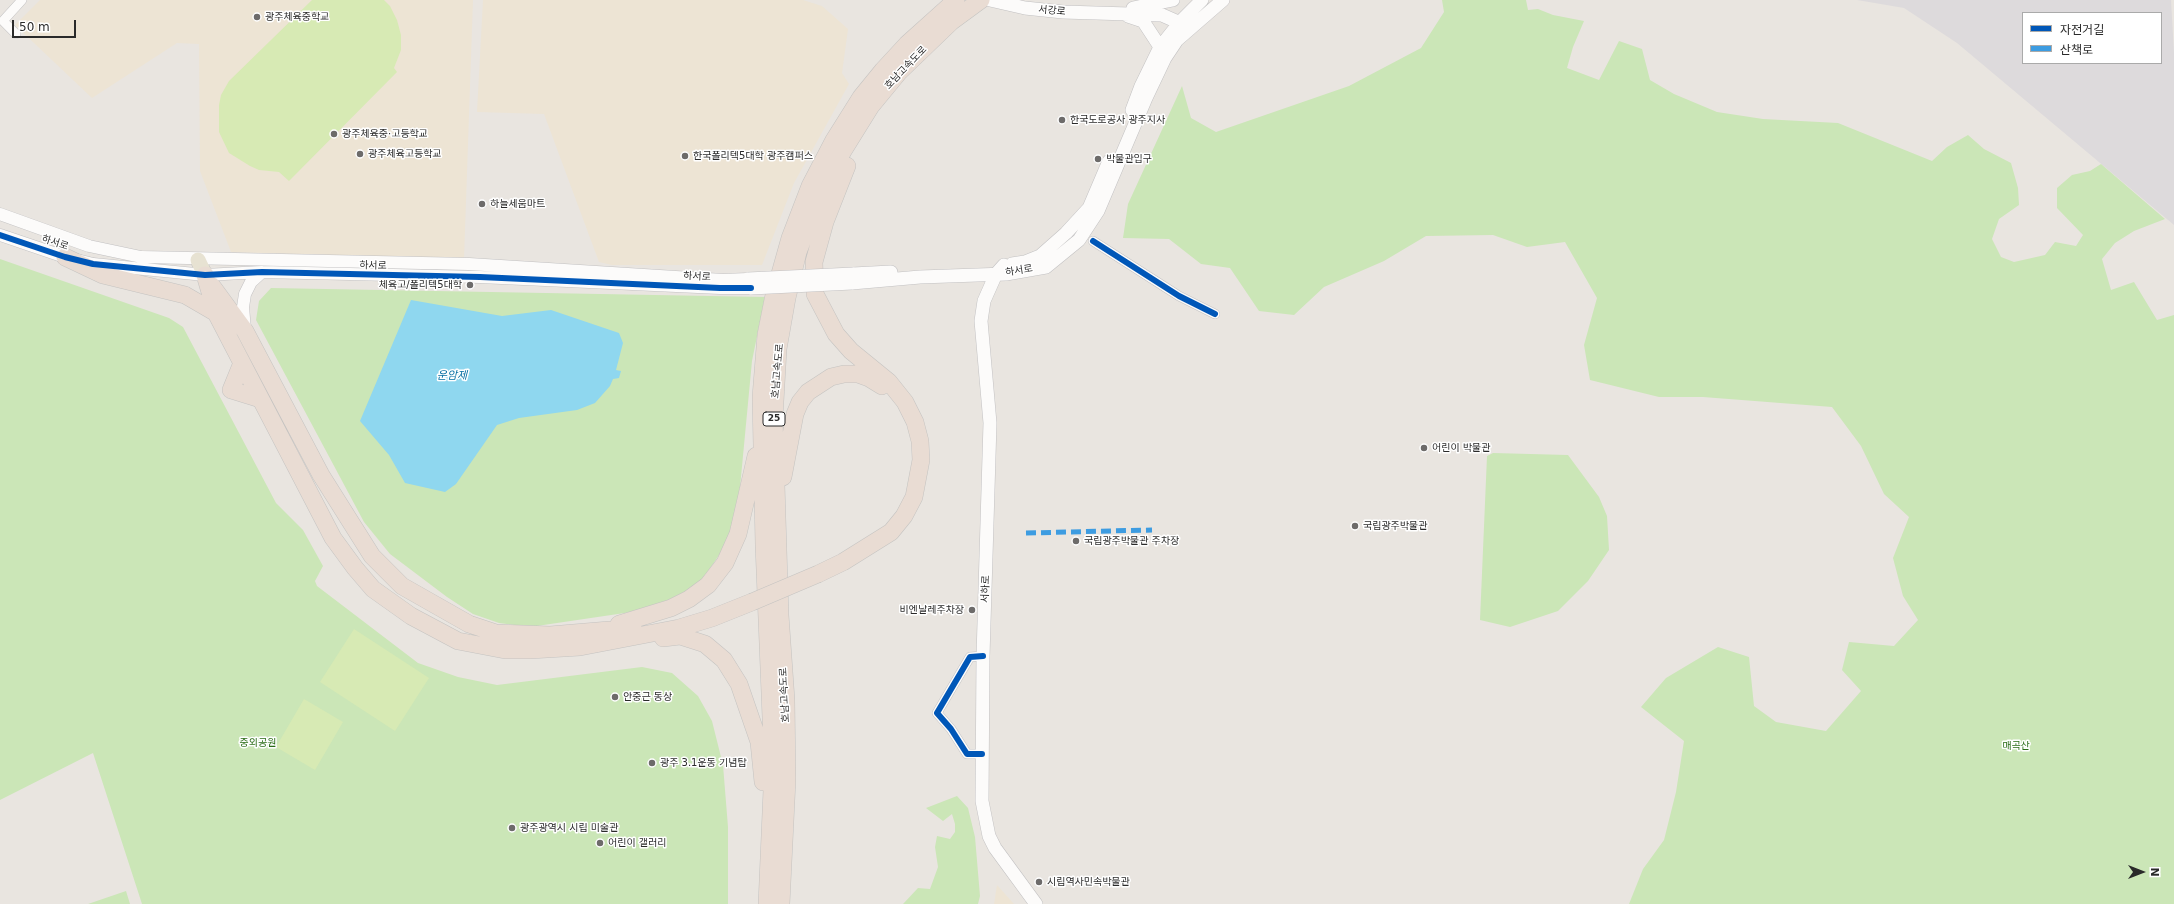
<!DOCTYPE html>
<html>
<head>
<meta charset="utf-8">
<style>
	body { margin:0 }
	#map { position:relative; width:2174px; height:904px; overflow:hidden; background:#e9e5e0; font-family:"DejaVu Sans","Noto Sans KR",sans-serif }
	canvas { display:block }
	.legend { position:absolute; left:2022px; top:12px; width:140px; height:52px; box-sizing:border-box; background:#fff; border:1px solid #aaa; margin:0; padding:5px 7px; list-style:none; font-size:12px; color:#2a2a2a }
	.legend li { display:flex; align-items:center; gap:8px; height:20px }
	.legend b { width:20px; border:1px solid #aaa }
	.north { position:absolute; left:2122px; top:852px; width:40px; height:40px; -webkit-text-stroke:3px #fff; paint-order:stroke; rotate:90deg; font-size:11px; font-weight:700; line-height:16px; text-align:center; color:#2a2a2a }
	.north::after { content:''; display:block; margin:auto; width:14px; height:18px; background:#2a2a2a; clip-path:polygon(50% 0,100% 100%,50% 72%,0 100%) }
	.scale { position:absolute; left:12px; top:20px; width:64px; height:18px; box-sizing:border-box; border:2px solid #2a2a2a; border-top:0; padding-left:5px; font-size:12px; line-height:14px; white-space:nowrap; color:#2a2a2a; -webkit-text-stroke:3px #fff; paint-order:stroke }
</style>
</head>
<body>
<div id="map">
<canvas width="2174" height="904"></canvas>
<ul class="legend">
<li><b style="height:5px;background:#0057b8"></b>자전거길</li>
<li><b style="height:5px;background:#3d9ce1"></b>산책로</li>
</ul>
<div class="north">N</div>
<div class="scale">50 m</div>
</div>
<script>
const ctx = document.querySelector('canvas').getContext('2d');
ctx.lineJoin = 'round';
function paint(path, color) { ctx.fillStyle = color; ctx.fill(path, 'evenodd'); }
const toPath = rows => new Path2D(rows.map(r => 'M' + r).join(''));
function trace(path, color, width, dash) { ctx.strokeStyle = color; ctx.lineWidth = width; ctx.lineCap = dash ? 'butt' : 'round'; ctx.setLineDash(dash || []); ctx.stroke(path); }
function write(font, color, halo, rows, align = 'center') {
  ctx.font = font + ' "DejaVu Sans","Noto Sans KR",sans-serif'; ctx.lineWidth = 3; ctx.setLineDash([]); ctx.textBaseline = 'middle'; ctx.strokeStyle = halo; ctx.fillStyle = color; for (const [text, x, y, turn = 0] of rows) {
    ctx.save(); ctx.translate(x, y); ctx.rotate((+turn || 0) * Math.PI / 180); ctx.textAlign = isNaN(turn) ? turn : align; if (halo) ctx.strokeText(text, 0, 0); ctx.fillText(text, 0, 0); ctx.restore();
  }
}
paint(toPath([
	[1857,0,2171,0,2174,53,2174,225,1957,43,1904,8],
	[2023,13,2161,13,2161,63,2023,63]
]), '#dddadc');
paint(toPath([
	[40,0,473,0,464,259,231,252,200,171,199,44,177,43,92,98,15,25],
	[483,0,803,0,822,6,848,29,842,73,849,84,794,183,762,265,612,265,599,262,544,114,477,112],
	[997,885,1014,904,994,904]
]), '#ede4d4');
paint(toPath([
	[1442,0,1526,0,1528,10,1538,9,1553,15,1584,21,1573,47,1567,68,1599,80,1619,41,1642,49,1650,80,1674,94,1717,112,1763,119,1838,123,1932,161,1947,147,1968,135,1984,149,2011,163,2018,188,2019,205,1999,219,1992,239,2001,257,2014,262,2045,255,2055,242,2076,246,2083,235,2057,208,2057,188,2072,175,2090,171,2101,164,2165,219,2134,231,2115,243,2102,259,2111,290,2134,282,2157,320,2174,315,2174,904,1629,904,1643,869,1664,840,1676,792,1684,741,1641,707,1666,678,1718,647,1749,657,1754,706,1776,722,1826,731,1861,691,1842,670,1849,642,1894,646,1918,620,1903,596,1893,558,1909,517,1884,494,1861,446,1832,407,1703,397,1659,397,1590,380,1584,345,1597,298,1565,242,1527,247,1493,235,1426,236,1384,261,1324,287,1294,315,1259,311,1230,268,1201,264,1169,239,1123,238,1128,204,1182,86,1191,118,1216,132,1349,86,1421,48,1444,12],
	[0,259,169,318,183,327,276,503,303,530,323,566,315,581,317,586,418,663,458,677,497,685,642,667,672,673,698,696,712,721,723,765,728,827,728,904,142,904,93,753,0,800],
	[271,288,765,297,752,361,739,498,727,543,703,579,680,598,645,610,530,627,499,623,473,614,447,597,390,554,364,522,256,320,259,301],
	[1493,453,1568,455,1599,497,1607,516,1609,550,1588,581,1558,611,1510,627,1480,620,1487,456],
	[957,796,968,808,975,837,980,896,978,904,903,904,918,888,930,889,938,867,935,847,937,836,950,839,955,832,955,824,952,814,943,821,926,808],
	[126,891,130,904,88,904]
]), '#cbe6b7');
paint(toPath([
	[312,0,384,0,390,6,397,20,401,35,401,50,394,68,397,72,289,181,279,172,259,170,250,166,229,153,219,132,219,105,221,95,229,81],
	[354,629,429,678,395,731,320,682],
	[304,699,343,722,315,770,276,747]
]), '#d7eab4');
paint(toPath([
	[411,300,502,316,551,310,619,333,623,343,616,370,621,371,619,378,613,379,610,386,595,403,577,410,519,418,497,425,456,484,445,492,405,483,389,455,360,421]
]), '#8fd7ef');
const minor = toPath([
	[16,34,3,21,22,0],
	[1093,241,1179,296,1215,314],
	[982,754,967,754,951,729,937,713,970,657,983,656]
]);
const tertiary = toPath([
	[0,214,89,246,141,257,469,264,723,280,748,279],
	[0,235,65,257,93,264,205,275,262,272,480,277,720,288,751,288],
	[245,330,243,307,245,294,251,282,262,272]
]);
const secondary = toPath([
	[990,0,1025,8,1063,12,1162,15,1187,26],
	[1133,8,1173,0],
	[1128,16,1143,21,1160,47],
	[1132,110,1141,86,1160,47,1180,22,1202,0],
	[1012,264,1025,262,1040,256,1066,233,1089,208,1109,161],
	[1004,265,996,274,984,301,981,321,990,423,983,656,982,801,989,836,995,848,1036,904],
	[853,274,891,272],
	[852,283,920,277,1006,274,1046,267,1079,240,1098,211,1146,98,1165,58,1177,40,1223,0]
]);
const primary = toPath([
	[198,260,205,275]
]);
const motorway = toPath([
	[65,257,103,275,185,295,216,313],
	[205,275,216,313,333,538,355,568,373,589,411,616,458,641,505,650,530,650,580,647,679,628,712,618,752,602],
	[212,286,245,331,321,475,372,556,402,586,469,624,496,633,550,635,633,628],
	[242,363,231,390,260,399],
	[783,477,795,414,800,402,808,392,831,377,844,374,858,374,869,378,882,386],
	[818,574,843,562,891,532,904,516,914,497,921,460,920,441,915,422,905,402,889,382,851,351,836,334,815,294,814,262,825,222,847,166],
	[619,624,671,608,689,599,708,585,725,563,738,534,756,456],
	[663,638,680,636,705,644,724,660,739,684,759,742,763,782],
	[767,904,773,767,764,545,761,397,766,335,774,295,790,238,810,186,834,140,861,97,883,70,907,44,956,0],
	[781,904,787,780,786,700,780,615,774,419,778,349,787,298,798,252,816,205,843,151,871,106,899,72,951,22,981,0]
]);
trace(minor, '#c2c1c2', 10);
trace(tertiary, '#c2c1c2', 13);
trace(secondary, '#c2c1c2', 14);
trace(primary, '#c4c3c1', 16);
trace(motorway, '#c4c3c1', 18);
trace(minor, '#fcfbfa', 9);
trace(tertiary, '#fcfbfa', 12);
trace(secondary, '#fcfbfa', 13);
trace(primary, '#e7e2d2', 15);
trace(motorway, '#e9dcd3', 17);
const secondaryBridge = toPath([
	[748,279,853,274],
	[751,288,852,283]
]);
const motorwayBridge = toPath([
	[752,602,818,574]
]);
trace(secondaryBridge, '#c2c1c2', 14, []);
trace(motorwayBridge, '#c4c3c1', 18, []);
trace(secondaryBridge, '#fcfbfa', 13);
trace(motorwayBridge, '#e9dcd3', 17);
trace(toPath([
	[1026,533,1152,530]
]), '#3d9ce1', 5, [10, 5]);
trace(toPath([
	[0,235,65,257,93,264,205,275,262,272,480,277,720,288,751,288],
	[1093,241,1179,296,1215,314],
	[982,754,967,754,951,729,937,713,970,657,983,656]
]), '#0057b8', 6);
for (const [x, y, r, color] of [
	[257,17,4,"#6d6b6a"],
	[1062,120,4,"#6d6b6a"],
	[334,134,4,"#6d6b6a"],
	[360,154,4,"#6d6b6a"],
	[685,156,4,"#6d6b6a"],
	[1098,159,4,"#6d6b6a"],
	[482,204,4,"#6d6b6a"],
	[470,285,4,"#6d6b6a"],
	[1424,448,4,"#6d6b6a"],
	[1355,526,4,"#6d6b6a"],
	[1076,541,4,"#6d6b6a"],
	[972,610,4,"#6d6b6a"],
	[615,697,4,"#6d6b6a"],
	[652,763,4,"#6d6b6a"],
	[512,828,4,"#6d6b6a"],
	[600,843,4,"#6d6b6a"],
	[1039,882,4,"#6d6b6a"]
]) { const dot = new Path2D(); dot.arc(x, y, r, 0, 2 * Math.PI); ctx.fillStyle = color; ctx.fill(dot); trace(dot, '#fff', 1.5); }
for (const [x, y, w] of [
	[774,419,22]
]) { const box = new Path2D(); box.roundRect(x - w / 2, y - 7, w, 14, 3); ctx.fillStyle = '#fff'; ctx.fill(box); trace(box, '#2a2a2a', 1); }
write('bold 9px', '#2a2a2a', null, [
	["25",774,419]
]);
write('10px', '#2a2a2a', '#fff', [
	["서강로",1052,11,5],
	["호남고속도로",906,68,-46],
	["하서로",55,243,18],
	["하서로",373,266,1],
	["하서로",1019,271,-9],
	["하서로",697,277,3],
	["호남고속도로",778,371,-85],
	["서하로",986,589,-88],
	["호남고속도로",785,695,-93]
]);
write('10px', '#2a2a2a', '#fff', [
	["광주체육중학교",265,17],
	["한국도로공사 광주지사",1070,120],
	["광주체육중·고등학교",342,134],
	["광주체육고등학교",368,154],
	["한국폴리텍5대학 광주캠퍼스",693,156],
	["박물관입구",1106,159],
	["하늘세움마트",490,204],
	["체육고/폴리텍5대학",462,285,"right"],
	["어린이 박물관",1432,448],
	["국립광주박물관",1363,526],
	["국립광주박물관 주차장",1084,541],
	["비엔날레주차장",964,610,"right"],
	["안중근 동상",623,697],
	["광주 3.1운동 기념탑",660,763],
	["광주광역시 시립 미술관",520,828],
	["어린이 갤러리",608,843],
	["시립역사민속박물관",1047,882]
], 'left');
write('10px', '#296c16', '#fff', [
	["중외공원",258,743],
	["매곡산",2016,746]
]);
write('italic 11px', '#066fa3', '#fff', [
	["운암제",452,376]
]);
</script>
</body>
</html>
